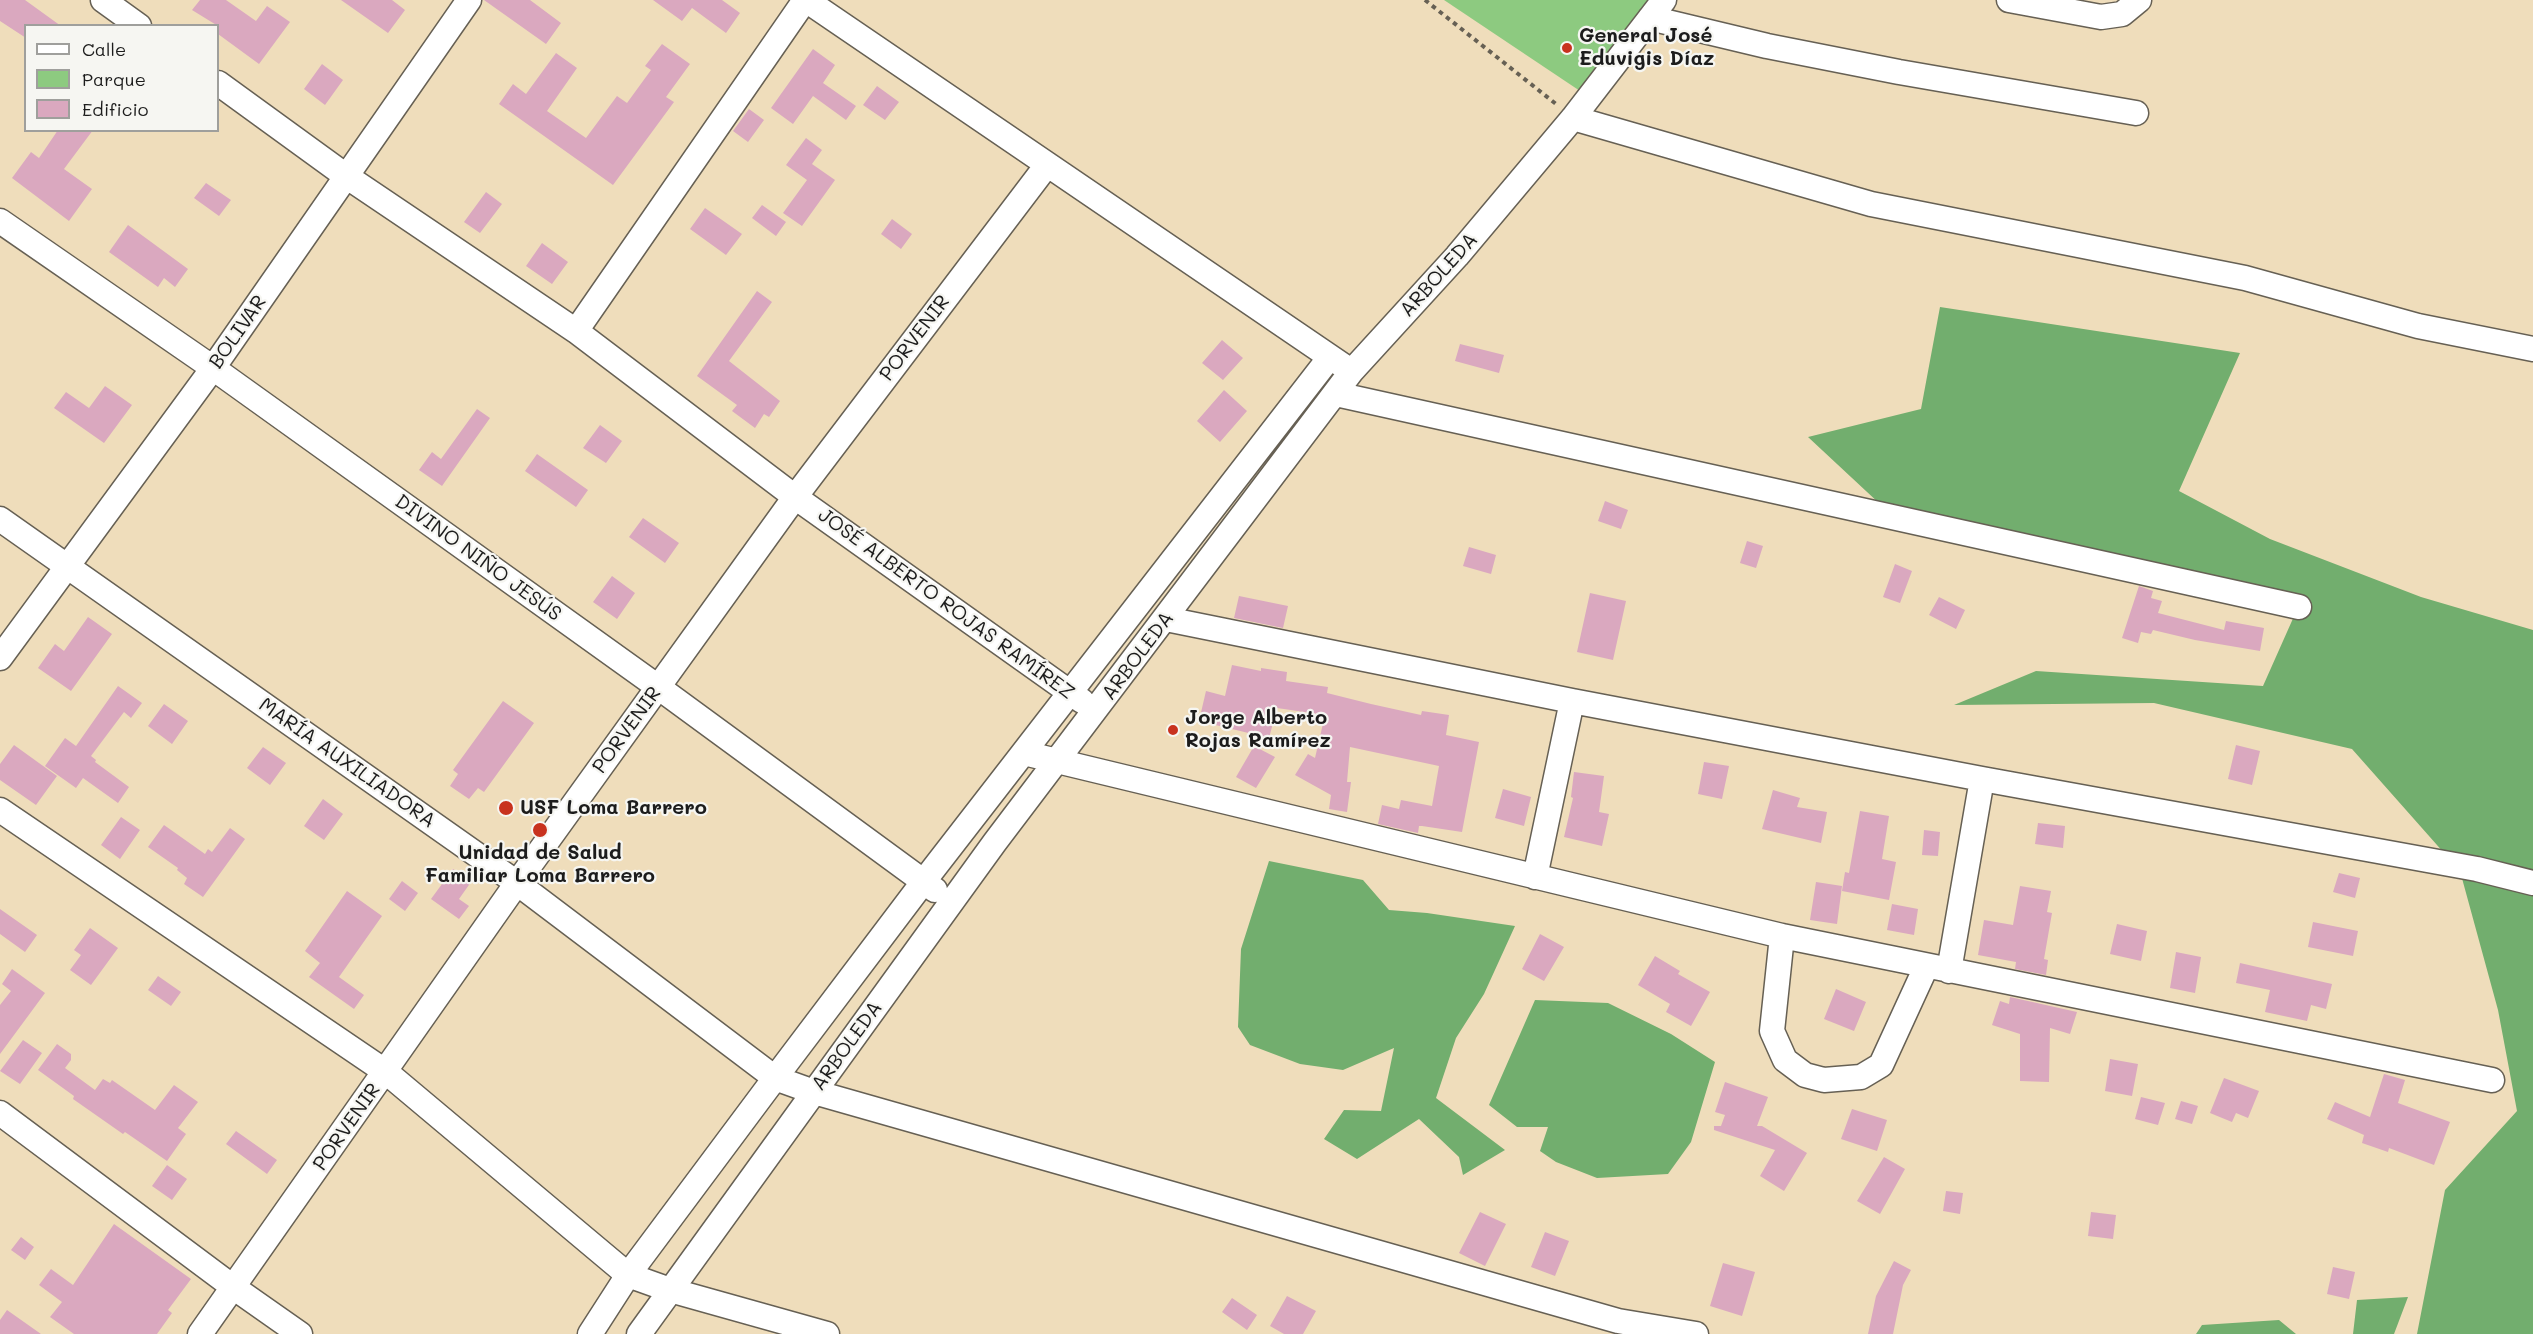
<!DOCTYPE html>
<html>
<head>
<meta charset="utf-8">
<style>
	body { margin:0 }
	#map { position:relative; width:2533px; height:1334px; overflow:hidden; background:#efddbb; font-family:Mali,sans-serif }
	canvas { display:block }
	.legend { position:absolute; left:24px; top:24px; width:195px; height:108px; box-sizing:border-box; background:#f6f6f2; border:2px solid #9f9f9c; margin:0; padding:8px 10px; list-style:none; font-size:18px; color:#1c1c1c }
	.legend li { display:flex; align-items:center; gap:12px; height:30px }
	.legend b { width:30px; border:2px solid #9f9f9c }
</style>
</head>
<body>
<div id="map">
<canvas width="2533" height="1334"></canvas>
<ul class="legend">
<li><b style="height:8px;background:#fff"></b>Calle</li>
<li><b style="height:16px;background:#8dca80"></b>Parque</li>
<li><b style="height:16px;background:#daa8bf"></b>Edificio</li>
</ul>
</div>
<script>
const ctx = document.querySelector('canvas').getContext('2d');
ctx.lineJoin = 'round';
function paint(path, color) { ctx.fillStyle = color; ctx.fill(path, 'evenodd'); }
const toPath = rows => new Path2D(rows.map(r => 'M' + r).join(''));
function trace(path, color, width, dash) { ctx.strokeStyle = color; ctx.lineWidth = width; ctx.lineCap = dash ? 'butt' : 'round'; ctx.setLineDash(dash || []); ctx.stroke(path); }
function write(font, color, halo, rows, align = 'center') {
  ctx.font = font + ' Mali,sans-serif'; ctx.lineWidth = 4.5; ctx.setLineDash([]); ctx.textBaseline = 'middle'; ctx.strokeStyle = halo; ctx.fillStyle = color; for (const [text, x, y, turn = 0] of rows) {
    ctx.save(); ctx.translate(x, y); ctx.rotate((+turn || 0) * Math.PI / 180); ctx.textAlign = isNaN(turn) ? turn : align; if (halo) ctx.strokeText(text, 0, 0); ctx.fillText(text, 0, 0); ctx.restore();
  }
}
paint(toPath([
	[1444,0,1652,0,1586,95]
]), '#8dca80');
paint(toPath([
	[1940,307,2240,353,2179,491,2270,539,2421,597,2533,630,2533,1334,2417,1334,2445,1190,2517,1111,2498,1010,2460,871,2352,749,2154,703,1954,705,2036,671,2263,686,2295,614,1910,532,1808,437,1921,409],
	[1269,861,1363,880,1389,910,1427,913,1515,926,1484,994,1456,1038,1436,1098,1505,1150,1463,1175,1459,1157,1419,1119,1357,1159,1324,1139,1344,1110,1381,1111,1394,1048,1343,1070,1300,1064,1250,1045,1238,1027,1241,949],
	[1535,1000,1608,1003,1671,1034,1715,1062,1691,1142,1668,1174,1597,1178,1556,1162,1540,1151,1548,1127,1517,1127,1489,1105],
	[2408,1297,2394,1334,2353,1334,2357,1300],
	[2279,1320,2296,1334,2196,1334,2202,1325]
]), '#72ae6e');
paint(toPath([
	[0,0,25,0,61,26,26,26,26,38,0,21],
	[200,0,226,0,256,21,267,6,290,22,259,64,218,34,218,26,192,10],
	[341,0,392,0,405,10,388,33],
	[484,0,530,0,561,23,546,44],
	[653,0,722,0,740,13,726,33,692,8,682,21],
	[662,44,690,64,666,97,674,102,613,185,499,104,513,84,526,94,556,53,577,68,547,111,586,138,617,96,627,103,651,70,645,66],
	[813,49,835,65,823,83,856,106,846,120,813,96,793,124,771,108],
	[322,64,343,80,325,105,304,89],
	[877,86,899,102,885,120,863,105],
	[749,109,764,120,748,142,733,131],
	[58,130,93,130,64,169,92,189,69,221,12,178,31,152,39,158],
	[806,138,822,150,812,164,835,180,802,226,783,213,807,180,786,165],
	[206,183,231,200,219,216,194,198],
	[486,192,502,204,480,233,464,222],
	[762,205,786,222,776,236,752,218],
	[705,208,742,234,726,255,690,229],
	[892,219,912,234,901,249,881,234],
	[128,225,188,269,175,287,164,278,158,287,109,252],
	[542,243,568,262,552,284,526,266],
	[757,291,772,302,729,361,780,401,769,417,764,414,755,428,732,411,737,405,697,376],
	[1222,340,1243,358,1223,380,1202,363],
	[1460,344,1504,355,1499,373,1455,361],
	[105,386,132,405,104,443,54,408,66,392,89,408],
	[1224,390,1247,411,1220,442,1197,421],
	[477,409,490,418,442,486,419,470,432,452,441,459],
	[600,425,622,441,606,463,583,448],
	[537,454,588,490,576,507,525,471],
	[1605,501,1628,510,1621,529,1598,521],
	[643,518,679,543,665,563,629,537],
	[1747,541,1763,546,1756,568,1740,563],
	[1469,547,1496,555,1491,574,1463,566],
	[1895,564,1912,571,1900,603,1883,597],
	[612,576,635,593,617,619,593,602],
	[2139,586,2153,591,2151,598,2162,601,2158,613,2224,630,2226,621,2264,628,2260,651,2195,640,2153,630,2151,634,2141,632,2138,643,2122,638],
	[1590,593,1626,601,1613,660,1577,652],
	[1239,596,1288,606,1283,628,1234,618],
	[1939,597,1965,610,1956,629,1929,615],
	[88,617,112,634,71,691,38,668,55,644,64,651],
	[1232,665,1261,671,1261,668,1287,672,1286,681,1328,687,1327,693,1371,704,1421,715,1422,711,1449,715,1446,735,1479,742,1462,832,1422,826,1419,826,1418,833,1378,824,1382,805,1399,809,1401,800,1432,806,1439,766,1350,747,1347,782,1351,782,1347,812,1329,809,1331,795,1295,775,1308,754,1315,758,1325,715,1277,708,1269,738,1199,721,1206,691,1225,696],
	[118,686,142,703,131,718,124,712,91,756,96,760,95,762,129,787,118,803,83,778,76,788,45,766,65,738,76,746],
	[503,701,534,723,484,792,478,788,469,799,450,786,458,774,453,770],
	[164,704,188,721,172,744,148,726],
	[14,745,57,776,36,805,0,780,0,764],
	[2236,745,2260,751,2252,785,2228,779],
	[1254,746,1275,757,1256,788,1236,777],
	[263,747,286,763,270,785,247,768],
	[1704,762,1729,766,1722,799,1698,794],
	[1574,772,1604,776,1599,812,1609,814,1602,846,1564,837,1573,798,1571,797],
	[1503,789,1531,797,1524,826,1495,818],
	[1773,790,1800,798,1797,807,1827,812,1821,843,1762,829],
	[323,799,343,814,324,840,304,826],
	[1860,811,1889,816,1882,859,1896,862,1889,900,1842,891,1845,872,1849,873],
	[121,817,140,830,120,859,101,845],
	[2038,823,2065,826,2063,848,2035,844],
	[164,825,205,854,208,849,212,852,230,828,245,839,203,897,184,884,187,878,177,870,178,868,148,847],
	[1924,830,1940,832,1938,856,1922,855],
	[453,869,471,882,459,899,469,906,459,919,431,899],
	[2339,873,2360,878,2355,898,2333,892],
	[402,881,418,893,405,911,389,899],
	[1816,882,1842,886,1837,924,1810,920],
	[2020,886,2051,891,2047,912,2052,913,2044,959,2048,960,2046,975,2015,969,2016,962,1978,955,1984,920,2013,925],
	[347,891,382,916,339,977,364,995,354,1009,309,977,320,963,305,951],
	[1892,904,1918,909,1914,935,1887,930],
	[0,909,37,935,25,952,0,934],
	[2313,922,2358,931,2353,956,2308,947],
	[2117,924,2147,931,2141,961,2110,954],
	[90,928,118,948,91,985,70,970,81,955,74,950],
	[1540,934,1564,947,1544,981,1522,969],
	[2176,952,2201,957,2195,993,2170,988],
	[1655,956,1680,971,1678,974,1710,992,1691,1026,1666,1012,1670,1004,1638,985],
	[2240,963,2332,984,2326,1009,2311,1005,2307,1021,2265,1012,2270,990,2236,983],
	[12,969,45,993,0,1054,0,1005,11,991,2,984],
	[158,976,181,992,171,1006,148,990],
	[1836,989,1866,1002,1854,1031,1824,1019],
	[2010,997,2077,1012,2070,1034,2050,1028,2049,1082,2020,1081,2020,1034,1992,1025,2000,1001,2009,1004],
	[23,1040,42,1053,20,1084,0,1071],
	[57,1044,71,1054,71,1060,65,1068,95,1090,103,1079,110,1083,112,1080,155,1110,174,1085,198,1102,178,1128,186,1134,167,1161,125,1132,123,1134,73,1099,74,1096,38,1070],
	[2110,1059,2138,1064,2132,1096,2105,1091],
	[2384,1074,2405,1080,2398,1103,2450,1122,2434,1165,2389,1148,2388,1152,2362,1143,2364,1135,2327,1119,2335,1102,2370,1117],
	[2224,1078,2259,1091,2248,1118,2236,1113,2232,1122,2210,1113],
	[1725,1082,1768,1097,1757,1126,1762,1126,1807,1153,1784,1191,1760,1176,1775,1150,1714,1130,1714,1126,1721,1126,1725,1115,1715,1112],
	[2141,1097,2165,1103,2158,1125,2135,1119],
	[2181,1101,2198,1106,2192,1124,2175,1119],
	[1852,1109,1887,1120,1877,1151,1841,1139],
	[236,1131,277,1160,267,1174,226,1144],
	[1884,1157,1905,1169,1880,1214,1857,1201],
	[167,1165,187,1179,172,1200,152,1186],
	[1946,1191,1963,1193,1960,1214,1943,1211],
	[1480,1212,1506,1224,1485,1266,1459,1253],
	[2091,1212,2116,1215,2113,1239,2088,1236],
	[114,1224,191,1279,168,1310,172,1313,157,1334,74,1334,50,1317,62,1302,39,1285,51,1269,73,1285],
	[1545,1232,1569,1241,1555,1276,1531,1267],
	[21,1237,34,1247,25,1260,11,1250],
	[1894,1261,1911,1270,1903,1285,1893,1334,1868,1334,1876,1296],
	[1723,1263,1755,1272,1742,1316,1710,1306],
	[2333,1267,2355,1272,2349,1299,2327,1294],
	[1287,1296,1316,1311,1303,1334,1284,1334,1270,1326],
	[1232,1298,1257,1315,1247,1330,1222,1312],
	[7,1310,41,1334,0,1334,0,1320]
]), '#daa8bf');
const minor = toPath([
	[103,0,139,26],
	[806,0,1342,365],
	[2009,0,2101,17,2122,14,2139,0],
	[1650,18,1767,46,1899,72,2136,113],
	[218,83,346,176,576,331,795,497,1082,701],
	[1573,118,1871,204,2245,278,2418,326,2533,349],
	[0,221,213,368,658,687,935,890],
	[576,331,805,0],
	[1336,394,2299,607],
	[0,519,517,883,775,1078,814,1092,1618,1321,1696,1334],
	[1166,619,1572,701,1982,779,2477,869,2533,883],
	[0,658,213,368,469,0],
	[1024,753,1782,936,2492,1080],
	[0,810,386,1072,628,1275,670,1290,827,1334],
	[1535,877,1572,701],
	[1782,936,1772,1031,1785,1060,1805,1075,1824,1080,1861,1077,1881,1065,1926,967],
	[1949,971,1982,779],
	[0,1113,233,1287,300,1334],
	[200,1334,517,883,795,497,1047,165],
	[590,1334,628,1275,775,1078,924,881,1330,357],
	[639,1334,995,842,1351,372,1457,256,1573,118,1664,0]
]);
trace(minor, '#666054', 27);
trace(toPath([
	[1425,0,1556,104]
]), '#666054', 4, [4.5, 4.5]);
trace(minor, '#fff', 24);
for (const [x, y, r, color] of [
	[1567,48,6,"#c8321e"],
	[1173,730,6,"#c8321e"],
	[506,808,8,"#c8321e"],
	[540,830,8,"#c8321e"]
]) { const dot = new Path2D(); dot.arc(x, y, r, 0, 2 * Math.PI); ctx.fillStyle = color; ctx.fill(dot); trace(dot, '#f6f6f2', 2); }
write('bold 20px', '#1c1c1c', '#f6f6f2', [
	["General José",1579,36],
	["Eduvigis Díaz",1579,59],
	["Jorge Alberto",1185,718],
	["Rojas Ramírez",1185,741],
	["USF Loma Barrero",520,808],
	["Unidad de Salud",540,853,"center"],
	["Familiar Loma Barrero",540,876,"center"]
], 'left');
write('20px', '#1c1c1c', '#f6f6f2', [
	["ARBOLEDA",1439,275,-48],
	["BOLIVAR",238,332,-55],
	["PORVENIR",915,338,-53],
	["DIVINO NIÑO JESÚS",478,558,36],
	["JOSÉ ALBERTO ROJAS RAMÍREZ",946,604,36],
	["ARBOLEDA",1138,656,-53],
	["PORVENIR",627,730,-54],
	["MARÍA AUXILIADORA",347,763,35],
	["ARBOLEDA",847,1046,-54],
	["PORVENIR",347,1127,-55]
]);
</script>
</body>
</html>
